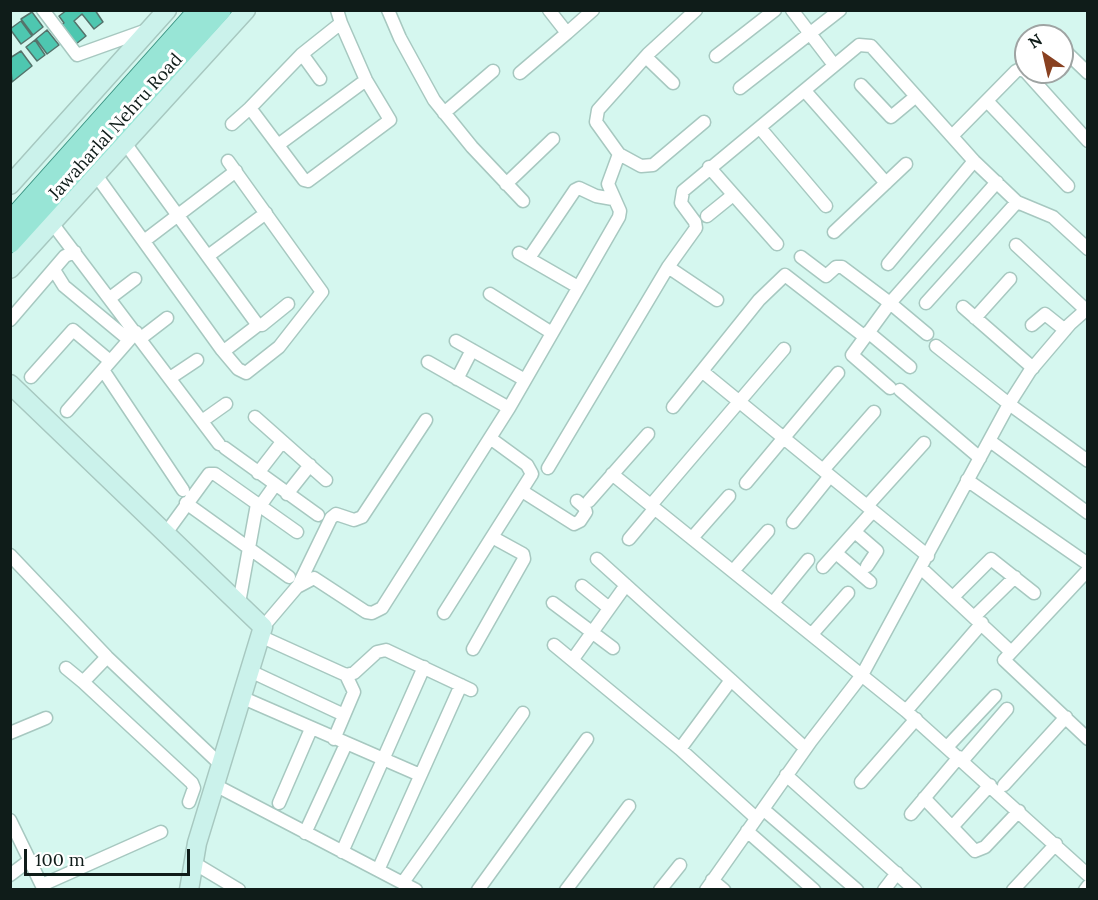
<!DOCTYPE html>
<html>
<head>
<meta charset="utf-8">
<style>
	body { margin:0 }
	#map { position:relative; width:1098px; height:900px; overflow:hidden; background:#d5f7ef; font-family:Lora,serif }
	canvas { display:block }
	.frame { position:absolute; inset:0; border:12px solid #0f1c19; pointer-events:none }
	.north { position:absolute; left:1014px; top:24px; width:60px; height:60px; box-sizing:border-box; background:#fff; border:2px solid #9fa4a3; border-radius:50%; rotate:326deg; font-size:16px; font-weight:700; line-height:24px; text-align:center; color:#0f1c19 }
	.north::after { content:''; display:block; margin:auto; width:21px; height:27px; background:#894121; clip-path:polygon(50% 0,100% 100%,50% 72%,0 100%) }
	.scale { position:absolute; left:24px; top:849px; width:166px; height:27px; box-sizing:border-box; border:3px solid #0f1c19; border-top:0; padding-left:8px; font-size:18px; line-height:21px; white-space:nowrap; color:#0f1c19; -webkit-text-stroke:4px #fff; paint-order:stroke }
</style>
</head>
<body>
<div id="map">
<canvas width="1098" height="900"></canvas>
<div class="frame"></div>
<div class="north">N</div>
<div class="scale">100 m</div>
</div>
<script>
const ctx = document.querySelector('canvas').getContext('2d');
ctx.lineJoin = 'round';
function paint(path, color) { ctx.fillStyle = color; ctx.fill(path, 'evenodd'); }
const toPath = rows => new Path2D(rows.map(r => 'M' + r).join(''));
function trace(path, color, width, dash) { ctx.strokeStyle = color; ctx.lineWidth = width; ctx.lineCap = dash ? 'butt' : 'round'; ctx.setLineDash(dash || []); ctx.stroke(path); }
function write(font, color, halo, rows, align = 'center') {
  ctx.font = font + ' Lora,serif'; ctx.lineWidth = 6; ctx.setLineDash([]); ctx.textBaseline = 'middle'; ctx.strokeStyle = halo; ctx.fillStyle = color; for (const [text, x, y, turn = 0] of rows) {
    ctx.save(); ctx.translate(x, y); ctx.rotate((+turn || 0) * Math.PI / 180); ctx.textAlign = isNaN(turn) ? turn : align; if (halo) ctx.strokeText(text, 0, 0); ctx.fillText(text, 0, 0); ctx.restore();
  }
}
const building = toPath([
	[67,10,95,10,103,22,94,29,82,14,74,21,86,36,76,44,61,25,64,23,59,16,67,10],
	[32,12,43,27,33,35,21,19,32,12],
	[21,21,32,36,21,44,10,29,21,21],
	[47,30,59,45,47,54,36,39,47,30],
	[35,40,45,55,37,61,26,47,35,40],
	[21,51,32,66,12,82,10,58,21,51]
]);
paint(building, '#4ec7b0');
trace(building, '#54736b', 1.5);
const street = toPath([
	[43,10,77,55,147,30],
	[337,10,341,23,302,54,250,108,304,180,308,181,390,120,366,80,341,23],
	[388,10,400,38,434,100,472,147,523,201],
	[549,10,567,33,593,10],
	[792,10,834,65],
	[1063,49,1088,73],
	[302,54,320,79],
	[716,56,775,10],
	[646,57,673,83],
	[1026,72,1088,141],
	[520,73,567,33],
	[861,85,891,117,915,97],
	[740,88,840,10],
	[805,91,886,183],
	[987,101,1068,186],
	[444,113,493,71],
	[232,124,250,108],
	[760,128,826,206],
	[952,136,1016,71,1020,69,1026,72],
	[125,143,257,324,262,325,288,304],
	[278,145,366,80],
	[619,154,641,166,653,165,704,122],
	[709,167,777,244],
	[96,175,222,350,238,369,246,373,279,347,322,292,228,161],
	[506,184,553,139],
	[707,216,733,195],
	[52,223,219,444],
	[834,232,906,164],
	[144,241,236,171],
	[1016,245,1086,310],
	[519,253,578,287],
	[208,256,266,213],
	[801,257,826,276,836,267,842,267,890,303,852,355,890,388],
	[529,258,575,190,579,188,596,196,613,199],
	[888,264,974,161],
	[668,267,717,300],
	[54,270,64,286,129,340],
	[490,294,552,333],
	[110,298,135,279],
	[926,303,1017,202],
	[963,307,1033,368],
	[975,318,1010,279],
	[10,320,65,256,75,252],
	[1032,325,1045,314,1065,330],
	[868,332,910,367],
	[927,334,890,303,997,182],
	[141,338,167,318],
	[456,341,525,380],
	[936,346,1009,404,1088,461],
	[224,351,258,325],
	[428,362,509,408],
	[103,370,183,490],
	[703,372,928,556],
	[31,377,73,330,110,361],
	[170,378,197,360],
	[457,379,472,350],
	[900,390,980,458],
	[673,407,759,300,785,275,865,337],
	[67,411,136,332],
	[255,417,326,480],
	[202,421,226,404],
	[990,441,1088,513],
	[225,448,318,515],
	[548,468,668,267,696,228,695,222,681,203,683,191,859,45,871,46,974,161,1017,202,1053,217,1088,249],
	[823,470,874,412],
	[258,473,282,442],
	[612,474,906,711,1088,875],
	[967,480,1088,564],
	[746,483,838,373],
	[522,491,574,524,580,521,586,512,584,507,577,501],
	[287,494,310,465],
	[589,501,648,434],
	[186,503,289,577],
	[651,505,784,349],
	[260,506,275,485],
	[867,506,924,443],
	[793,522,830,476],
	[855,532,877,551,867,566],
	[166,533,209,474,215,474,297,532],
	[692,538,729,496],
	[629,539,655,508],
	[836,553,870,582],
	[10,555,107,657,221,765],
	[597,559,731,680],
	[823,567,873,511],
	[922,569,1010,651],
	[1088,570,1004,660,1088,739],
	[733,571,768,531],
	[298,586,331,518,336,514,354,520,362,517,426,420],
	[582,586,609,608],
	[953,597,991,559,1034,593],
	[239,603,257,504],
	[553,603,613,648],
	[773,603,808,560],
	[444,613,492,537],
	[975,616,1015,577],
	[263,627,297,587,314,578,366,612,372,613,382,608,509,408,619,217,620,211,608,184,619,154,596,122,598,110,648,54,696,10],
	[812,634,848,593],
	[260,636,346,675,354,673,377,652,386,650,471,690],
	[554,645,680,749,756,818],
	[473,649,524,559,523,554,492,537,532,474,527,465,490,438],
	[107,657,83,682,192,783,194,788,189,802],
	[573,659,626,585],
	[66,668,83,682],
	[250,671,344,715],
	[241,697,420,775],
	[906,711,982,623],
	[10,733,46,718],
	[334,739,354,692,346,675],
	[947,747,995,696],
	[680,749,731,680,805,748],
	[962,761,1007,709],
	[786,775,915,890],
	[861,782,916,719],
	[215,785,416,890],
	[1004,785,1066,717],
	[924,798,975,851,985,847,1019,811],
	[279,803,311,729],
	[763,809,857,890],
	[911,814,959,757],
	[10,820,44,890],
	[953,826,990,785],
	[747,831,814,890],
	[305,833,346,744],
	[342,852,424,667],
	[194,863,239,890],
	[379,868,461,685],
	[10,875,30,860],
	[712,880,724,890],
	[404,881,523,713],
	[42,885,161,832],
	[478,890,587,739],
	[566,890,629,806],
	[660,890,680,865],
	[706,890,811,741,862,675,1009,404,1030,371,1070,324,1088,308],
	[884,890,897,873],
	[1013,890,1056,844],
	[1085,890,1088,886]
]);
const secondary = toPath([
	[10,185,167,10],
	[10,269,246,10],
	[10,384,263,627,197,843,189,890]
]);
const primary = toPath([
	[10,222,199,10],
	[10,243,221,10]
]);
trace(street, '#a7c8c0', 15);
trace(secondary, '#a7c8c0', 21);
trace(primary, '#3b9382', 22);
trace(street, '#fff', 12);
trace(secondary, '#cbf2eb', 18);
trace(primary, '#98e5d6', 20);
write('18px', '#0f1c19', '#fff', [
	["Jawaharlal Nehru Road",116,127,-48]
]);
</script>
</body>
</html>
